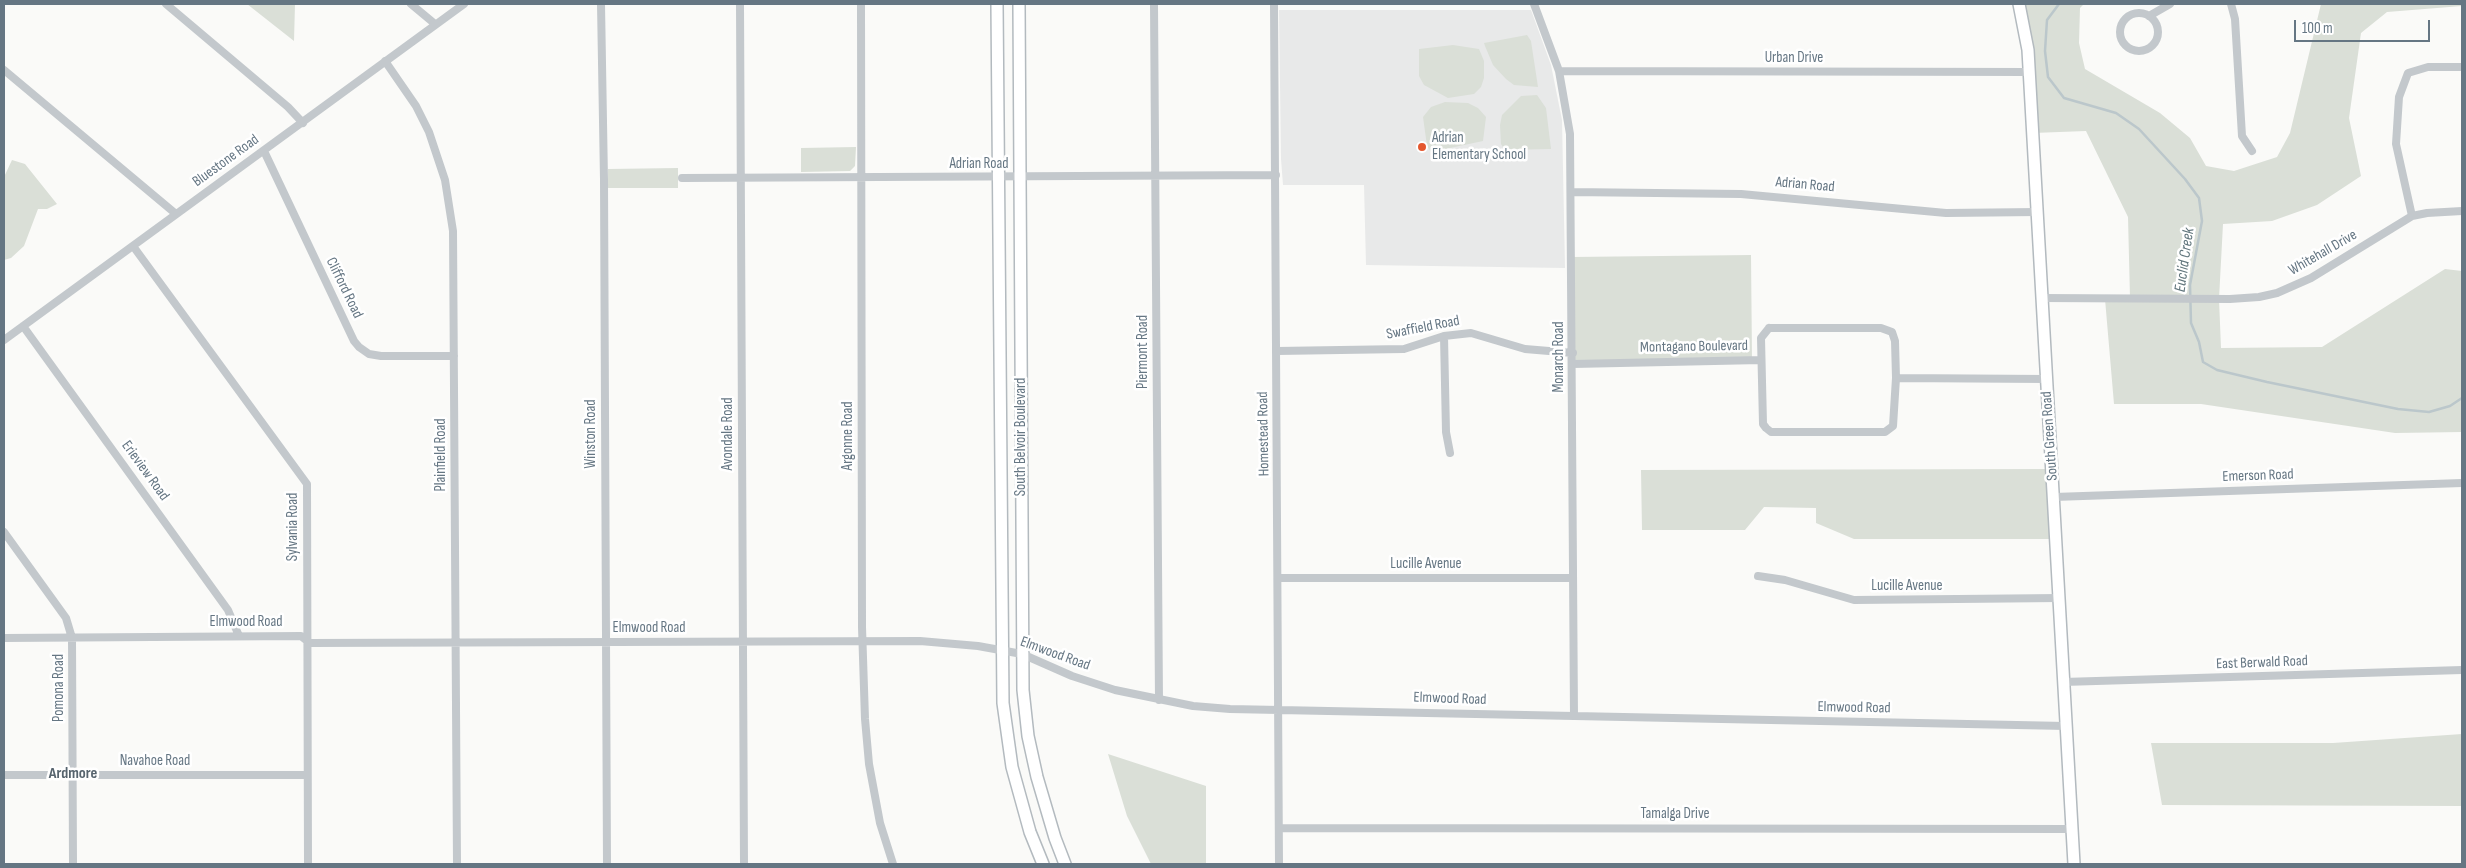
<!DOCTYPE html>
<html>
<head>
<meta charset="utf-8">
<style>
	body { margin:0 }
	#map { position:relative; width:2466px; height:868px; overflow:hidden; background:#fafaf8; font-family:"Sofia Sans Condensed",sans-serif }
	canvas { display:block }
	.frame { position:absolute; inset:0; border:5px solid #657683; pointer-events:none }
	.scale { position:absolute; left:2294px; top:20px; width:136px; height:22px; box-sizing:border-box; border:2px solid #657683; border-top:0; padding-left:6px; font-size:15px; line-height:18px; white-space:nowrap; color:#657683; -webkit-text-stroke:4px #fff; paint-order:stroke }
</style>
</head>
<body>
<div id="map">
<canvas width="2466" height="868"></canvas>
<div class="frame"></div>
<div class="scale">100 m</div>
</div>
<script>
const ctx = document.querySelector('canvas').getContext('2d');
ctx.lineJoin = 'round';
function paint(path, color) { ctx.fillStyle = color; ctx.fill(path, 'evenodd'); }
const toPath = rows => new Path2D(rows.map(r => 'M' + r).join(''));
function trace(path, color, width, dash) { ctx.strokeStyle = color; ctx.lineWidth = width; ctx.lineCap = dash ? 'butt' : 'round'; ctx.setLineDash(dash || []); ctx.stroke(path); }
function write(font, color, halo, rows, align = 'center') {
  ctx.font = font + ' "Sofia Sans Condensed",sans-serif'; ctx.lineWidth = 5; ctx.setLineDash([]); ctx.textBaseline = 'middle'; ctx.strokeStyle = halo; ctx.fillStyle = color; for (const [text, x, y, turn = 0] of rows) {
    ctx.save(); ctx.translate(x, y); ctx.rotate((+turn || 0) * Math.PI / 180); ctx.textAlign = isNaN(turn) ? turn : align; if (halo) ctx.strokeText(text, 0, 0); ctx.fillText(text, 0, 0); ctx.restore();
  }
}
paint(toPath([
	[1279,10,1531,10,1551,65,1562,120,1565,268,1366,265,1364,185,1283,185,1281,159]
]), '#e8e9e9');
paint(toPath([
	[247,4,295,4,294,41],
	[2019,4,2084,4,2080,8,2079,43,2085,69,2160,113,2190,138,2206,166,2234,171,2277,157,2290,133,2321,4,2462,4,2462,6,2387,12,2361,33,2349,118,2361,176,2317,205,2272,221,2223,224,2219,299,2221,348,2322,347,2445,269,2462,271,2462,432,2395,433,2201,404,2114,404,2105,299,2130,298,2128,217,2086,131,2033,133],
	[1527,35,1531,41,1538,87,1514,85,1506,79,1493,65,1485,46,1484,43],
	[1453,45,1479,49,1484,61,1484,78,1481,87,1474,94,1448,98,1424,85,1419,76,1419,49],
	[1537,95,1546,108,1551,149,1505,150,1501,144,1500,125,1502,115,1521,96],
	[1445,102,1468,103,1478,108,1486,117,1483,141,1431,152,1427,146,1423,117,1431,107],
	[856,147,855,166,850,171,801,172,801,148],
	[12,160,25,164,57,204,47,209,38,209,24,246,11,258,4,260,4,177],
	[678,168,678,188,608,188,608,169],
	[1751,255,1752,360,1573,364,1572,257],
	[2052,469,2056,539,1854,539,1816,523,1816,508,1764,507,1745,530,1642,530,1641,470],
	[2462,734,2462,806,2162,805,2151,743,2333,743],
	[1108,754,1206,786,1206,864,1151,864,1127,816]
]), '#dadfd7');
trace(toPath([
	[2059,4,2047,20,2045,51,2048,77,2064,98,2116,113,2139,129,2185,179,2199,198,2202,221,2190,285,2191,323,2199,342,2203,362,2217,370,2267,382,2398,409,2429,412,2450,406,2462,398]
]), '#bbc7cb', 2.5);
const secondary = toPath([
	[997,4,1003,703,1012,767,1030,832,1043,864],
	[1019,4,1023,690,1028,736,1037,777,1055,838,1065,864],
	[2019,4,2028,50,2074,864]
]);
trace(secondary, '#b3babf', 14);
trace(toPath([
	[166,4,288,107,303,123],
	[411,4,435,24],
	[601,4,604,180,607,864],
	[740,4,744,864],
	[861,4,862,627,865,719,869,764,880,823,893,864],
	[1154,4,1159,700],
	[1274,4,1279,864],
	[1534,4,1559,71,1570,134,1574,716],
	[2231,4,2235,19,2242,136,2252,151],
	'2120 32a19 19 0 1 1 38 0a19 19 0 1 1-38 0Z',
	[2149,16,2170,4],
	[385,61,416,106,429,132,445,180,453,231,457,864],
	[4,70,176,214],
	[1559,71,2030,72],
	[264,151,354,341,359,347,369,354,381,356,454,356],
	[682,178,1276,175],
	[1571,192,1741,194,1946,213,2037,212],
	[2412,216,2396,144,2399,97,2408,73,2428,67,2462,67],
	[133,246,307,484,308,864],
	[2041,298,2230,299,2259,297,2277,293,2311,278,2412,216,2427,213,2462,211],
	[23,326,228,610,239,636],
	[1769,328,1881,328,1892,332,1895,341,1896,378,1893,426,1885,432,1771,432,1766,428,1763,424,1761,338,1769,328],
	[1444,336,1446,432,1450,453],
	[4,340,464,4],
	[1277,351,1404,349,1444,336,1471,333,1525,349,1573,353],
	[1573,364,1761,360],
	[1896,378,2046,379],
	[2054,497,2462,483],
	[4,532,66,618,72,638,73,864],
	[1758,576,1785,580,1854,600,2060,598],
	[1279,578,1573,578],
	[4,638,301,636,310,643,920,641,978,646,1022,654,1072,676,1115,690,1193,706,1230,709,2066,726],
	[2063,682,2462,670],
	[4,775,307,775],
	[1279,828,2071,829]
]), '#c3c8cc', 8);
trace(secondary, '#fff', 11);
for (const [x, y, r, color] of [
	[1422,147,5,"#e4572e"]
]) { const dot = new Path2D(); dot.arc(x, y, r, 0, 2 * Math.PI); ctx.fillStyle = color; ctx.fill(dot); trace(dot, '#fff', 2); }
write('15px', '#657683', '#fff', [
	["Urban Drive",1794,58],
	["Bluestone Road",226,161,-36],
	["Adrian Road",979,164],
	["Adrian Road",1805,185,5],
	["Whitehall Drive",2323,253,-30],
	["Clifford Road",344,288,64],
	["Swaffield Road",1423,328,-11],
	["Montagano Boulevard",1694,347,-1],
	["Piermont Road",1143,352,-90],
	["Monarch Road",1559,357,-90],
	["Winston Road",591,434,-90],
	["Avondale Road",728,434,-90],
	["Homestead Road",1264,434,-91],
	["Argonne Road",848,436,-90],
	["South Green Road",2050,436,-94],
	["South Belvoir Boulevard",1021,437,-90],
	["Plainfield Road",441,455,-90],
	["Erieview Road",145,471,54],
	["Emerson Road",2258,476,-2],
	["Sylvania Road",293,527,-90],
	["Lucille Avenue",1426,564],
	["Lucille Avenue",1907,586],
	["Elmwood Road",246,622],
	["Elmwood Road",649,628],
	["Elmwood Road",1055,654,20],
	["East Berwald Road",2262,663,-2],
	["Pomona Road",59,688,-90],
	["Elmwood Road",1450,699,2],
	["Elmwood Road",1854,708,1],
	["Navahoe Road",155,761],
	["Tamalga Drive",1675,814]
]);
write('15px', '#657683', '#fff', [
	["Adrian",1432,138],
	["Elementary School",1432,155]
], 'left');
write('italic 16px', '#60757c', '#fff', [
	["Euclid Creek",2185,260,-82]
]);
write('bold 16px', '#57646e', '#fff', [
	["Ardmore",73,774]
]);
</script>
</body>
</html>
